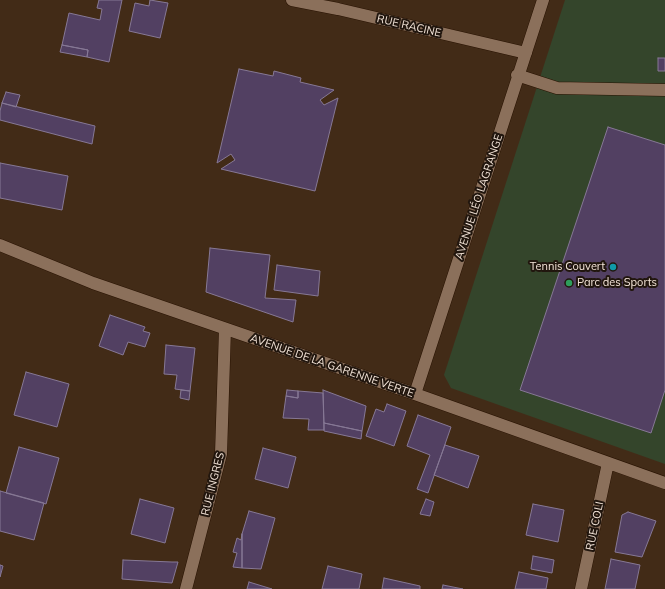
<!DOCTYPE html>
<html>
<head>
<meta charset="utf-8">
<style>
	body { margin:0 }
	canvas { display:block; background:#422b17 }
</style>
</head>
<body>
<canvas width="665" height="589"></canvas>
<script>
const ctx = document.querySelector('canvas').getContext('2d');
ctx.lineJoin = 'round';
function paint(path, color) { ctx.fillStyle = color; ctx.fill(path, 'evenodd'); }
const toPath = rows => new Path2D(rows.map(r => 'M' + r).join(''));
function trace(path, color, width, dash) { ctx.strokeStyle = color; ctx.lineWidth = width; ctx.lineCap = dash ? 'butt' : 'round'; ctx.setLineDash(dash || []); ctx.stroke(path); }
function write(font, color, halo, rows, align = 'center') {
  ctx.font = font + ' Mulish,sans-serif'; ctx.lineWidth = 4; ctx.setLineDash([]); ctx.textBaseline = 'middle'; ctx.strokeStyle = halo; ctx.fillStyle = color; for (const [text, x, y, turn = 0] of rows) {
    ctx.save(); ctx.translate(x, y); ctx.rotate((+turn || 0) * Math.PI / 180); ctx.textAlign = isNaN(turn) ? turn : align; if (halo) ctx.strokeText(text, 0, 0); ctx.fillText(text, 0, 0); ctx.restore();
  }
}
paint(toPath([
	[565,0,665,0,665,464,451,388,444,375]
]), '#34452b');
const building = toPath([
	[99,0,122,0,109,62,87,57,88,50,62,45,69,13,100,20,102,9,97,8,99,0],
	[150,0,168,3,160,38,129,31,135,3,149,6,150,0],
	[62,45,88,50,87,57,60,52,62,45],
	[658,58,665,58,665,71,658,71,658,58],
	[239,69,273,76,274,71,301,78,300,82,334,90,320,100,324,105,338,98,315,191,221,169,235,160,231,154,217,163,239,69],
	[6,92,20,95,16,107,2,103,6,92],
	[2,103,95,126,92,144,0,120,0,111,2,103],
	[608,127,665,145,665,390,651,433,520,390,608,127],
	[0,163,68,176,62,210,0,198,0,163],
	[210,248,270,255,265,298,296,300,293,322,206,292,210,248],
	[277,265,320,271,318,296,274,290,277,265],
	[110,315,145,327,143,331,150,333,145,347,128,342,123,355,99,346,110,315],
	[166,345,195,348,190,391,175,389,177,375,164,374,166,345],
	[26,372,69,384,57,427,14,415,26,372],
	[181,390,190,391,189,400,180,398,181,390],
	[287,390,298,391,298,398,286,396,287,390],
	[323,390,366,406,362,431,324,423,323,390],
	[298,391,323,393,324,430,308,430,309,419,283,418,286,396,298,398,298,391],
	[387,404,406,411,394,446,366,436,376,409,384,412,387,404],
	[418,415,451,427,428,493,417,489,430,455,407,446,418,415],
	[324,423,362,431,361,439,324,431,324,423],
	[445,445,479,456,468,488,434,475,445,445],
	[19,447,59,458,46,504,6,493,19,447],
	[263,448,296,457,288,488,255,479,263,448],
	[0,491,44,503,34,540,0,531,0,491],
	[140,499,174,508,165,543,131,534,140,499],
	[426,499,434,502,430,516,420,514,426,499],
	[533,504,564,510,558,542,526,535,533,504],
	[249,511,275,518,261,569,242,568,242,534,249,511],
	[628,512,656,521,642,557,615,552,622,515,628,512],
	[242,534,242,568,233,567,237,553,233,552,237,538,241,540,242,534],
	[533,556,554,560,552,573,531,569,533,556],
	[611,559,640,565,635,589,605,589,611,559],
	[123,560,172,562,178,562,172,583,122,579,123,560],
	[0,565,3,566,0,577,0,565],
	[328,566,362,574,359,589,322,589,328,566],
	[519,572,548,578,546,589,515,589,519,572],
	[384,578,420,586,420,589,382,589,384,578],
	[249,582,272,589,247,589,249,582],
	[443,585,463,589,442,589,443,585]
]);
paint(building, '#524062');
trace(building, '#867895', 1);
const minor = toPath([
	[292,0,338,9,526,53],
	[517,75,557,88,665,90],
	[0,245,93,283,415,394,665,483],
	[415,394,543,0],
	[186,589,221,454,225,329],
	[581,589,608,463]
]);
trace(minor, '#281201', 13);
trace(minor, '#8b705b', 12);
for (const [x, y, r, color] of [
	[613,267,4,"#0f9aa8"],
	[569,283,4,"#2e9e5b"]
]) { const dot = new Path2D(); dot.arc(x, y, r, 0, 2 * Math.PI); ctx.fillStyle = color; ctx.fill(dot); trace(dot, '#21160e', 1.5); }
write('11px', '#f4e5d9', '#21160e', [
	["RUE RACINE",409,26,13],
	["AVENUE LÉO LAGRANGE",479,197,-72],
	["AVENUE DE LA GARENNE VERTE",332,366,19],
	["RUE INGRES",213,484,-76],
	["RUE COLI",595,526,-78]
]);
write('11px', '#f4e5d9', '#21160e', [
	["Tennis Couvert",605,267],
	["Parc des Sports",577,283,"left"]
], 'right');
</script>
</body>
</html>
